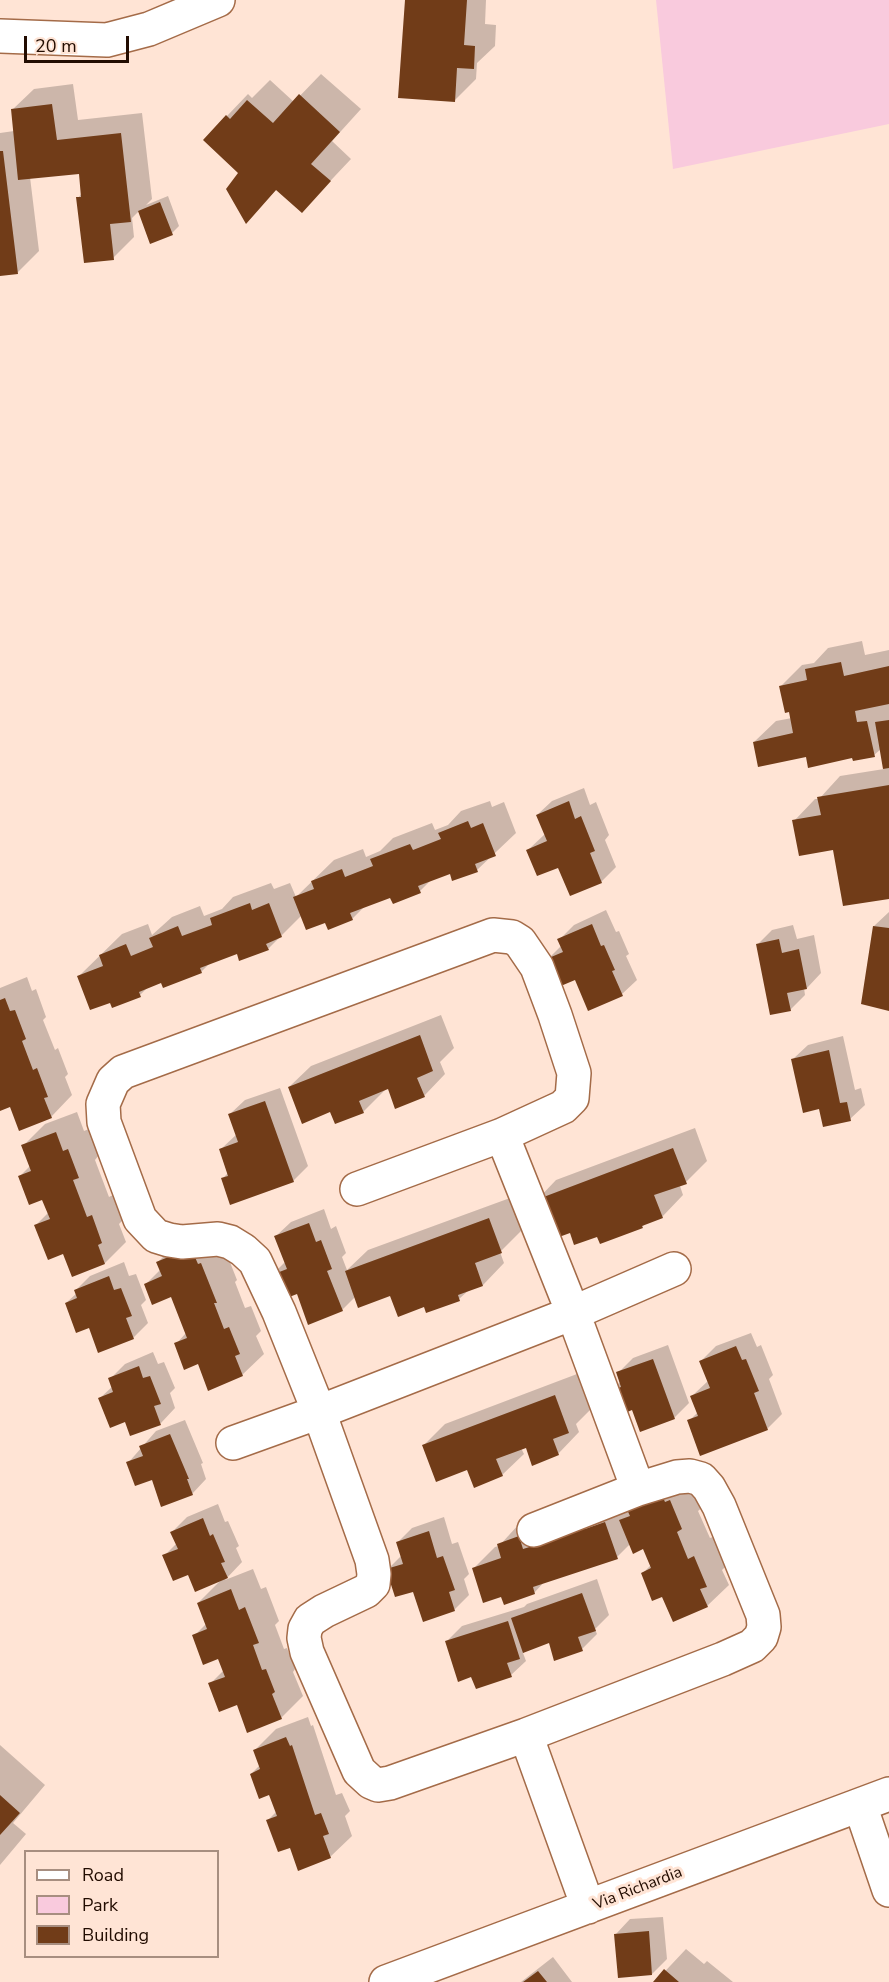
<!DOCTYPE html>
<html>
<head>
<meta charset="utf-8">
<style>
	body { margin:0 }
	#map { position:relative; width:889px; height:1982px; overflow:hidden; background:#ffe4d5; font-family:"Nunito Sans",sans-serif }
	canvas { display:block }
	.legend { position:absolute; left:24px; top:1850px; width:195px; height:108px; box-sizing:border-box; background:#ffe4d5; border:2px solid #a78e80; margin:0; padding:8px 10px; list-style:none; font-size:18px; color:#220c01 }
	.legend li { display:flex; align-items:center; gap:12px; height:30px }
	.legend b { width:30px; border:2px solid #a78e80 }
	.scale { position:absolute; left:24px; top:36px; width:105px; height:27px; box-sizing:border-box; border:3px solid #220c01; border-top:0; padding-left:8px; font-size:18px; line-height:21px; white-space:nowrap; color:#220c01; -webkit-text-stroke:4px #ffe4d5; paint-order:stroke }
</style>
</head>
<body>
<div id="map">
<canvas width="889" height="1982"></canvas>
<ul class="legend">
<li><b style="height:8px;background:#fff"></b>Road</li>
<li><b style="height:16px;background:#f9cadd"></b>Park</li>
<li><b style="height:16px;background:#713c18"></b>Building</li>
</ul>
<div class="scale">20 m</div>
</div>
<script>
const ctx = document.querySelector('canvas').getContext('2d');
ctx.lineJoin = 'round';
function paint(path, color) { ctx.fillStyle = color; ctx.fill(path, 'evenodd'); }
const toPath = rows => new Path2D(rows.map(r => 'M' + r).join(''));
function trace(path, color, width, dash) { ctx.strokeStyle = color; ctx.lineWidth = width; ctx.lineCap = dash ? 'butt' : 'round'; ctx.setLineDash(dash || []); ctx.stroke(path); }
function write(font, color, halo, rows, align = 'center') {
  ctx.font = font + ' "Nunito Sans",sans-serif'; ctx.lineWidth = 6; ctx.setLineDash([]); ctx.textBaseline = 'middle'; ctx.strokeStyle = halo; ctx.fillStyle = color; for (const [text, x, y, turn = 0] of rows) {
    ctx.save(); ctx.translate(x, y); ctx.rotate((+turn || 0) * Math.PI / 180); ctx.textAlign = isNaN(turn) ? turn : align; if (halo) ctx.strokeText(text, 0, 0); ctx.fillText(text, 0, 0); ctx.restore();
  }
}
paint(toPath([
	[656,0,889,0,889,124,673,169]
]), '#f9cadd');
paint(toPath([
	[406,0,486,0,485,24,496,25,495,46,477,63,476,79,455,100],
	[321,74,361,109,332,141,351,159,302,211,277,189,246,221,240,172,227,116,248,94,252,98,270,80,294,102],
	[73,84,78,120,142,113,152,199,146,205,168,196,179,226,172,233,139,211,132,218,134,237,113,258,78,198,82,193,80,172,30,177,39,251,18,272,0,275,0,133,14,131,12,110,34,89],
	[862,641,865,655,889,650,889,897,835,848,794,821,815,799,819,799,840,776,884,769,881,749,874,755,807,755,754,742,776,721,792,718,781,686,802,665,814,663,828,648],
	[584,788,590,805,596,802,609,835,605,840,616,867,601,882,559,866,528,850,545,834,537,815,552,801],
	[490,801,492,807,504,802,516,833,477,870,451,872,432,879,420,891,391,896,365,906,352,919,326,921,302,915,268,949,238,952,210,963,201,972,149,986,140,995,111,1001,79,976,122,934,148,924,152,935,172,917,200,906,204,916,222,909,233,897,271,883,274,889,290,883,296,897,334,860,363,849,366,857,380,851,393,838,432,823,435,830,448,825,461,811],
	[606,910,616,932,619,931,629,954,626,956,637,980,622,994,575,978,546,961,561,946,559,940,574,925],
	[889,912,889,1010,874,926],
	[793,925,797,939,814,935,821,973,807,988,804,988,805,995,790,1010,757,945,772,930],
	[27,977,32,991,36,989,46,1017,43,1020,55,1050,58,1048,68,1074,65,1077,72,1095,51,1117,10,1105,0,1109,0,988],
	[441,1015,454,1048,440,1062,445,1074,424,1096,388,1087,363,1112,331,1110,289,1087,311,1066],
	[843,1036,855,1090,861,1088,865,1105,850,1119,820,1108,793,1059,808,1045],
	[280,1088,308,1166,293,1181,223,1178,228,1173,220,1150,237,1134,230,1114,245,1100],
	[77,1112,84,1131,89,1129,99,1155,95,1160,109,1197,113,1195,123,1220,119,1224,126,1242,105,1263,73,1275,64,1253,36,1225,49,1212,43,1198,20,1176,31,1165,23,1146,45,1124],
	[695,1128,707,1161,686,1182,680,1186,683,1195,662,1217,646,1223,642,1227,598,1235,571,1231,535,1202,556,1180],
	[510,1198,522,1230,500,1252,504,1263,483,1285,469,1290,459,1299,425,1305,391,1294,355,1297,342,1310,298,1293,271,1276,286,1261,276,1236,291,1222,324,1209,331,1229,336,1226,346,1253,342,1257,347,1270,368,1250],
	[179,1241,222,1242,237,1280,235,1282,245,1308,251,1306,261,1331,256,1336,264,1354,242,1375,198,1362,176,1344,186,1333,171,1295,146,1284,161,1269,158,1262],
	[124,1262,129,1276,136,1274,146,1300,141,1305,148,1323,133,1338,66,1303,77,1293,76,1290,90,1276],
	[751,1333,757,1347,761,1345,773,1375,769,1379,782,1414,767,1429,689,1421,698,1412,692,1396,709,1380,701,1361,716,1346],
	[668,1345,689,1403,674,1418,633,1409,610,1392,621,1381,618,1373,633,1358],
	[153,1352,158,1364,164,1362,175,1388,170,1393,175,1408,161,1423,131,1434,126,1421,100,1398,113,1386,110,1379,125,1364],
	[577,1374,590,1410,576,1424,579,1432,558,1454,527,1446,521,1448,524,1454,502,1475,468,1468,423,1446,445,1424],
	[185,1420,203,1463,201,1464,206,1479,192,1494,153,1478,128,1463,156,1431],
	[681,1468,703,1507,698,1511,710,1538,716,1536,728,1564,722,1570,729,1585,707,1606,663,1595,643,1573,651,1565,644,1547,630,1544,617,1557,546,1580,534,1593,502,1595,473,1569,495,1547,499,1546,520,1523],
	[218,1504,225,1522,228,1521,239,1546,236,1548,242,1562,225,1580,253,1569,261,1589,266,1587,279,1621,275,1625,284,1649,287,1648,295,1669,293,1672,303,1696,281,1718,238,1703,210,1684,224,1670,219,1657,194,1636,207,1623,198,1603,222,1579,189,1573,164,1556,177,1543,172,1532,187,1517],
	[444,1517,452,1544,458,1542,469,1574,464,1579,469,1595,454,1610,388,1569,402,1555,398,1542,412,1528],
	[597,1579,609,1615,595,1629,597,1634,582,1649,550,1642,527,1650,523,1653,526,1661,511,1675,472,1676,447,1641,462,1626,524,1607,527,1604],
	[308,1717,311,1726,313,1725,336,1795,342,1793,350,1811,345,1816,352,1836,330,1857,290,1847,268,1820,277,1811,270,1793,251,1774,260,1765,255,1750,276,1729],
	[0,1745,45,1785,13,1823,26,1834,0,1865],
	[663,1917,667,1959,652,1974,616,1934,630,1919],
	[686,1949,704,1964,707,1961,733,1982,655,1982],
	[553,1957,572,1982,521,1982]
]), '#0003');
paint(toPath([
	[405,0,467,0,464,45,475,46,474,69,457,68,455,102,398,98],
	[299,94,340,132,311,164,331,181,302,213,276,190,246,224,226,189,238,173,203,140,226,115,230,119,247,100,273,123],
	[52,104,57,140,121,133,131,222,110,224,114,260,84,263,76,197,81,197,79,174,18,180,11,109],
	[0,151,3,151,18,274,0,276],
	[160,202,173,235,150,244,138,211],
	[841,662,844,676,889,666,889,704,855,711,857,722,867,721,875,757,853,761,852,758,808,768,806,757,758,767,753,742,793,733,789,712,785,713,779,686,807,680,805,669],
	[889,720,889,768,883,769,875,722],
	[889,785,889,899,843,906,833,850,799,856,792,820,821,815,817,797],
	[569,801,575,819,581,816,595,851,590,853,602,883,570,896,558,868,537,876,526,850,547,841,536,815],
	[468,821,471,828,483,823,496,856,475,864,478,872,452,881,450,874,418,886,421,893,393,904,390,898,350,913,353,920,328,930,325,923,306,930,293,897,314,889,311,881,342,869,345,877,373,866,370,859,410,844,413,850,441,839,438,833],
	[250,903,252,910,269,903,282,937,266,944,269,950,239,961,237,954,200,968,202,973,163,988,161,983,139,992,141,997,112,1008,110,1003,90,1010,77,976,103,966,99,955,126,944,131,956,153,947,149,938,178,926,182,936,212,925,210,918],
	[592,924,601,946,604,945,615,970,612,971,623,996,588,1011,575,980,556,988,544,960,563,952,557,939],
	[873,926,889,928,889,1011,861,1004],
	[779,939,782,953,799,949,807,989,787,993,791,1011,770,1015,756,944],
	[5,998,10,1011,15,1010,26,1039,22,1041,33,1070,37,1068,48,1097,44,1098,52,1118,19,1131,10,1107,0,1111,0,1000],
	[420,1035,433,1071,417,1078,425,1097,395,1109,388,1089,359,1101,364,1113,335,1124,330,1112,302,1124,288,1087],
	[829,1050,840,1103,847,1102,851,1121,823,1127,819,1109,803,1113,791,1059],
	[265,1101,294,1182,230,1205,221,1178,228,1176,219,1149,238,1142,228,1114],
	[56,1132,63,1151,68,1149,79,1178,73,1180,87,1217,92,1215,102,1243,98,1245,105,1264,72,1277,63,1254,48,1260,34,1225,50,1219,42,1200,29,1205,18,1176,31,1171,21,1145],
	[673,1148,687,1184,654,1195,663,1218,642,1226,643,1228,600,1244,597,1237,574,1245,570,1233,548,1241,533,1201],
	[489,1218,502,1253,475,1263,483,1286,458,1295,460,1301,426,1313,424,1307,398,1317,390,1296,358,1308,345,1271],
	[309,1223,316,1242,321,1240,332,1269,327,1271,343,1311,308,1325,297,1294,279,1301,269,1276,287,1269,274,1236],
	[191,1248,198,1264,201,1263,217,1303,214,1303,224,1329,229,1327,240,1354,235,1356,243,1376,208,1391,198,1364,184,1370,174,1343,187,1338,171,1297,152,1305,144,1284,162,1276,156,1262],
	[109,1276,114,1290,121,1288,132,1316,126,1318,134,1339,98,1353,89,1328,76,1333,65,1303,77,1298,74,1290],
	[736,1346,742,1360,746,1359,759,1391,754,1393,768,1430,700,1456,687,1420,698,1416,690,1396,710,1388,699,1361],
	[653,1359,675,1419,640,1432,632,1410,618,1416,609,1391,621,1387,616,1372],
	[139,1366,143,1378,150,1376,161,1404,154,1406,161,1425,130,1436,125,1422,110,1428,98,1398,113,1392,108,1378],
	[555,1395,569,1433,553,1439,559,1455,532,1466,526,1448,496,1459,503,1476,474,1488,467,1470,436,1482,422,1445],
	[170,1434,189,1479,187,1479,193,1495,161,1507,152,1480,135,1486,126,1462,143,1456,139,1446],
	[659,1488,665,1502,670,1500,682,1529,677,1532,688,1559,694,1556,707,1587,700,1589,708,1607,673,1622,662,1597,652,1601,641,1573,651,1568,643,1549,633,1554,619,1520,630,1516,624,1503],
	[581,1516,585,1529,605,1522,618,1559,533,1587,535,1594,504,1605,501,1597,483,1603,472,1568,501,1558,497,1544,519,1536,523,1549,559,1538,555,1525],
	[203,1518,210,1536,213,1534,225,1562,221,1563,228,1578,195,1592,188,1575,173,1581,162,1555,178,1549,170,1532],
	[429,1531,437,1558,443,1556,455,1590,449,1592,455,1611,423,1622,413,1592,395,1597,386,1569,403,1564,396,1542],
	[231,1589,239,1610,245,1607,259,1643,253,1645,262,1670,266,1669,275,1692,272,1694,282,1719,247,1733,237,1705,219,1712,208,1683,225,1677,218,1659,203,1665,192,1635,207,1629,197,1603],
	[582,1593,596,1631,578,1637,583,1651,554,1661,549,1643,523,1653,511,1618],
	[508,1621,520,1659,507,1663,512,1677,476,1689,471,1677,458,1682,445,1641],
	[286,1737,290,1746,292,1745,315,1815,321,1813,329,1834,323,1836,331,1858,298,1871,290,1848,278,1852,266,1820,277,1816,269,1795,259,1799,250,1774,260,1769,253,1750],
	[0,1795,20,1813,0,1835],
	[649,1931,652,1975,618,1978,614,1934],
	[664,1969,679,1982,653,1982],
	[538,1971,547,1982,523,1982]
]), '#713c18');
const minor = toPath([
	[0,36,107,40,149,29,218,0],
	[502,1135,573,1313,638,1489],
	[357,1189,502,1135,563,1107,572,1098,574,1073,555,1015,537,967,520,942,512,937,493,935,123,1072,113,1081,103,1104,104,1122,140,1219,156,1236,169,1240,182,1242,218,1239,230,1242,243,1250,255,1261,279,1312,319,1412,372,1560,374,1574,373,1584,366,1591,324,1611,310,1620,305,1629,304,1638,307,1652,359,1771,371,1782,378,1785,390,1783,526,1735,723,1659,752,1646,761,1637,764,1627,763,1615,719,1506,709,1488,701,1479,690,1476,677,1477,638,1489,534,1530],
	[233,1443,319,1412,573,1313,674,1269],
	[526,1735,588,1907],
	[860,1805,889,1890],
	[386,1982,889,1794]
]);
trace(minor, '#a46b48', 36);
trace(minor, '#fff', 33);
write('16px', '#220c01', '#ffe4d5', [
	["Via Richardia",638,1889,-21]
]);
</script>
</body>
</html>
